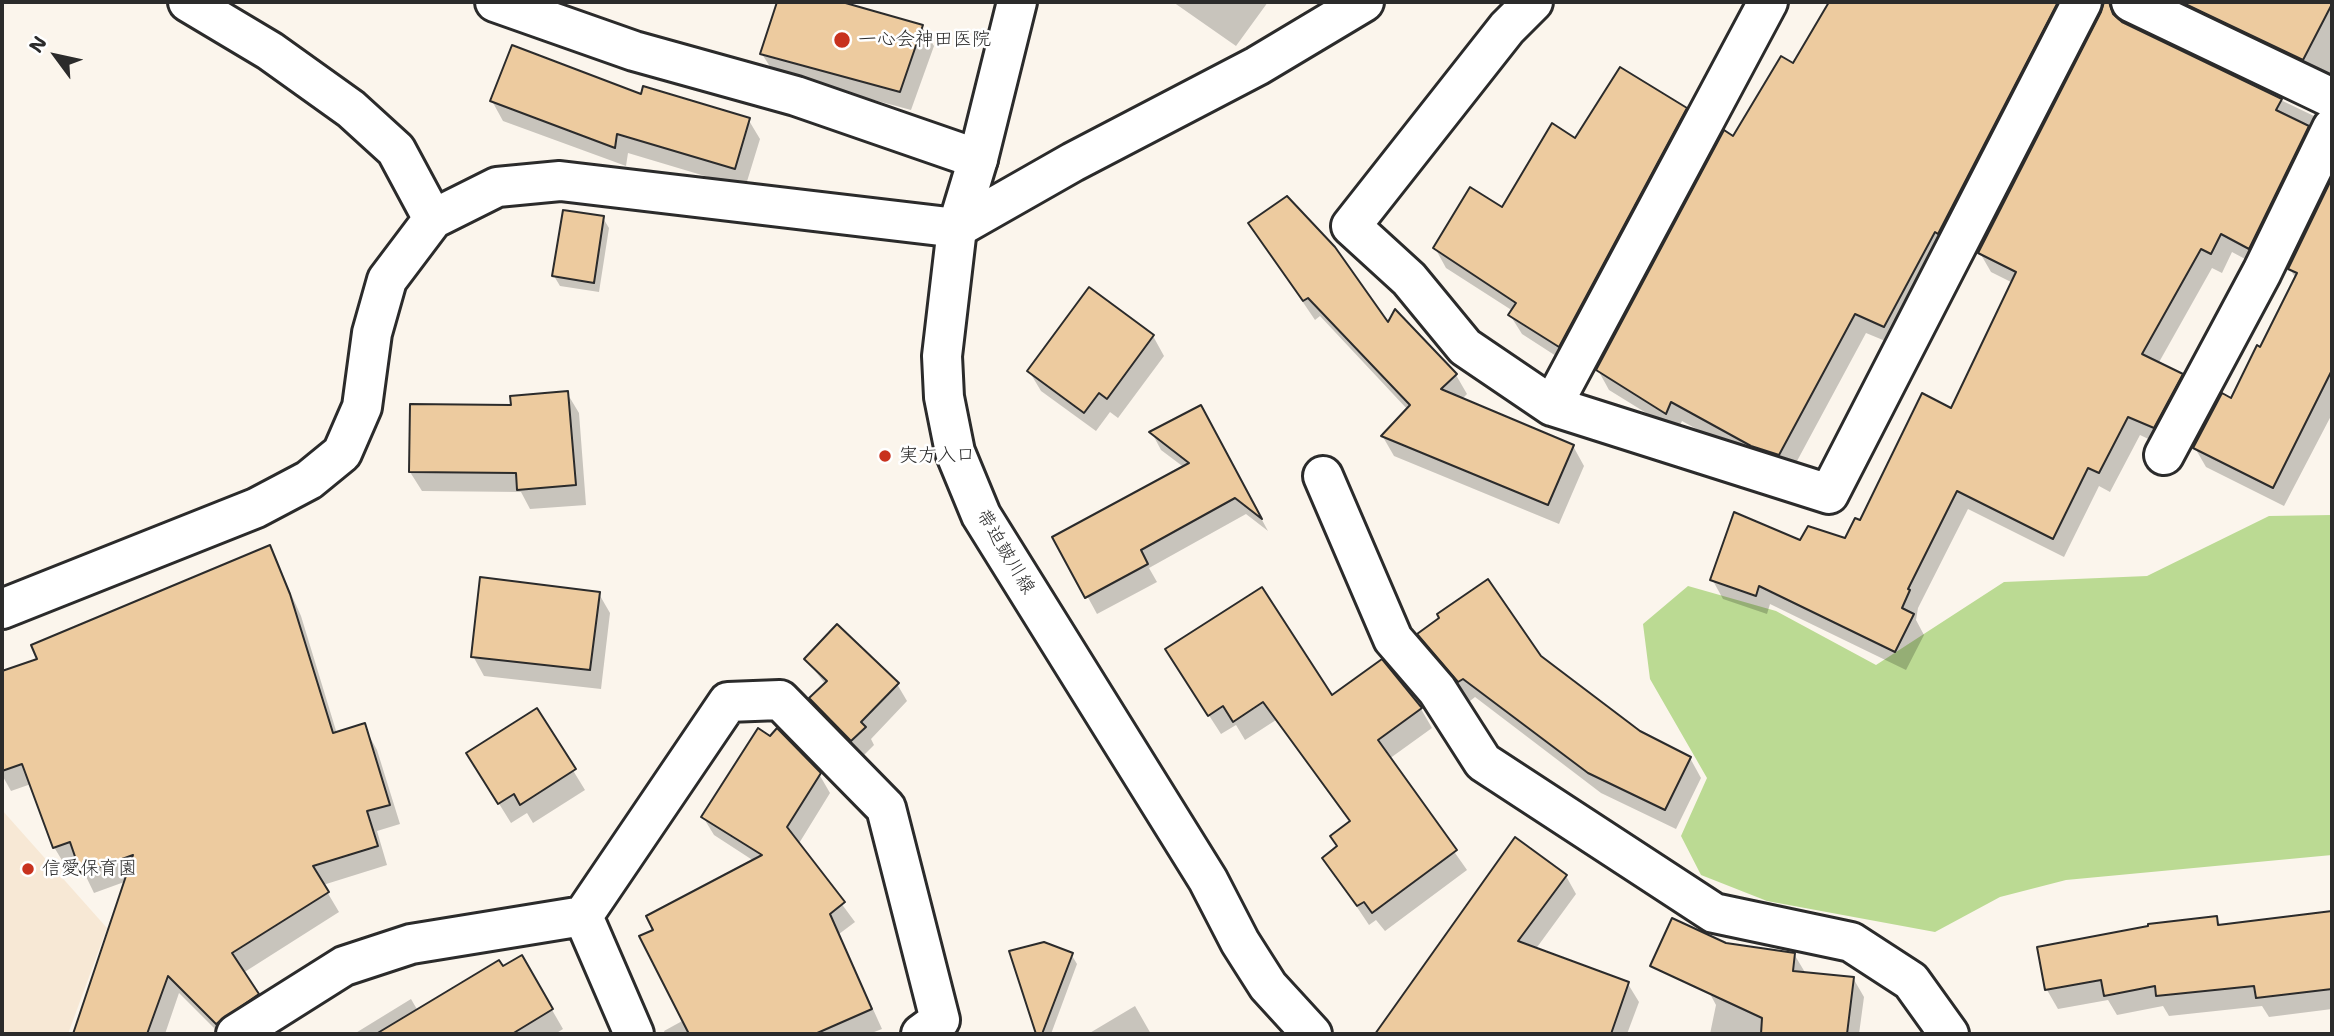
<!DOCTYPE html>
<html>
<head>
<meta charset="utf-8">
<style>
	body { margin:0 }
	#map { position:relative; width:2334px; height:1036px; overflow:hidden; background:#fbf5ec; font-family:"Shantell Sans",sans-serif }
	canvas { display:block }
	.frame { position:absolute; inset:0; border:4px solid #2b2b2b; pointer-events:none }
	.north { position:absolute; left:21px; top:21px; width:70px; height:70px; -webkit-text-stroke:5px #fff; paint-order:stroke; rotate:303deg; font-size:19px; font-weight:700; line-height:28px; text-align:center; color:#2b2b2b }
	.north::after { content:''; display:block; margin:auto; width:24px; height:32px; background:#2b2b2b; clip-path:polygon(50% 0,100% 100%,50% 72%,0 100%) }
</style>
</head>
<body>
<div id="map">
<canvas width="2334" height="1036"></canvas>
<div class="frame"></div>
<div class="north">N</div>
</div>
<script>
const ctx = document.querySelector('canvas').getContext('2d');
ctx.lineJoin = 'round';
function paint(path, color) { ctx.fillStyle = color; ctx.fill(path, 'evenodd'); }
const toPath = rows => new Path2D(rows.map(r => 'M' + r).join(''));
function trace(path, color, width, dash) { ctx.strokeStyle = color; ctx.lineWidth = width; ctx.lineCap = dash ? 'butt' : 'round'; ctx.setLineDash(dash || []); ctx.stroke(path); }
function write(font, color, halo, rows, align = 'center') {
  ctx.font = font + ' "Shantell Sans","Klee One",sans-serif'; ctx.lineWidth = 5; ctx.setLineDash([]); ctx.textBaseline = 'middle'; ctx.strokeStyle = halo; ctx.fillStyle = color; for (const [text, x, y, turn = 0] of rows) {
    ctx.save(); ctx.translate(x, y); ctx.rotate((+turn || 0) * Math.PI / 180); ctx.textAlign = isNaN(turn) ? turn : align; if (halo) ctx.strokeText(text, 0, 0); ctx.fillText(text, 0, 0); ctx.restore();
  }
}
paint(toPath([
	[2,810,107,928,68,1034,2,1034]
]), '#f7e8d5');
paint(toPath([
	[2332,515,2332,855,2066,880,2000,897,1935,932,1767,901,1701,875,1681,836,1707,778,1650,679,1643,624,1688,586,1776,611,1876,665,2004,582,2147,576,2269,516]
]), '#bbda93');
paint(toPath([
	[778,2,836,2,922,27,934,46,911,110,774,73,762,54],
	[1173,2,1268,2,1236,46],
	[1831,2,2085,2,1895,345,1866,333,1790,474,1764,466,1682,421,1677,432,1609,390,1598,370,1734,138,1794,65],
	[2104,2,2107,2,2115,15,2111,2,2134,2,2122,12,2120,23,2314,116,2326,135,2260,267,2232,252,2222,273,2212,268,2158,364,2181,375,2193,395,2165,447,2140,435,2110,492,2099,486,2064,557,1968,509,1918,608,1916,620,1924,635,1906,670,1770,604,1767,614,1723,599,1712,579,1801,542,1846,541,1951,410,2013,283,1991,272,1980,253,2103,13],
	[2154,2,2329,2,2332,3,2332,87],
	[642,96,748,119,760,139,745,188,628,153,626,166,503,121,492,101],
	[1685,109,1697,128,1570,365,1522,334,1510,315,1513,311,1446,268,1435,248,1503,209,1576,140],
	[2332,181,2332,414,2284,506,2206,467,2195,448,2232,400,2296,279,2290,269],
	[603,218,609,228,599,292,560,286,554,276],
	[1250,224,1456,375,1467,394,1461,400,1573,446,1584,466,1559,524,1394,456,1383,437,1408,410,1320,316,1315,320],
	[1153,336,1164,356,1118,418,1110,412,1096,431,1041,391,1029,371],
	[567,393,579,413,586,505,530,509,521,492,422,491,410,472,513,407],
	[1210,424,1268,531,1246,514,1149,568,1157,582,1097,614,1055,537,1185,468,1161,450,1152,433],
	[270,547,301,616,337,734,366,730,377,750,400,824,377,831,387,865,323,885,339,912,243,973,269,1014,220,1034,179,993,165,1034,76,1034,127,881,94,893,79,862,66,867,54,847,31,784,11,791,2,775,2,672,39,660],
	[599,594,610,613,601,689,484,676,473,656],
	[1420,634,1540,657,1639,733,1690,758,1701,778,1676,829,1601,793,1475,697,1470,701,1431,654],
	[806,659,897,684,907,701,871,739,874,745,862,757,821,716,811,699,826,685],
	[1381,662,1421,709,1432,728,1389,759,1467,870,1385,931,1376,920,1369,925,1324,858,1338,847,1350,823,1276,720,1245,740,1236,725,1221,734,1179,669,1331,698],
	[536,710,585,790,533,823,527,813,511,823,480,773],
	[819,774,830,793,798,845,855,922,839,934,882,1029,869,1034,665,1034,664,1031,684,1020,655,931,754,861,714,835,703,817],
	[1566,876,1576,894,1535,950,1628,984,1639,1002,1627,1034,1395,1034,1387,1020],
	[2332,913,2332,1009,2269,1017,2262,1006,2169,1016,2163,1006,2117,1015,2108,1000,2058,1009,2047,990,2039,949,2216,917,2221,926],
	[1011,952,1071,954,1077,964,1051,1034,1038,1034],
	[1794,954,1806,974,1853,978,1864,997,1859,1034,1710,1034,1716,1005,1709,992],
	[522,958,563,1029,555,1034,354,1034,411,999,418,1011],
	[1135,1006,1151,1034,1088,1034]
]), '#0003');
const building = toPath([
	[777,2,842,2,923,25,900,92,760,54,777,2],
	[1829,2,2058,2,1938,234,1935,232,1884,327,1855,314,1779,455,1751,446,1671,402,1666,414,1596,370,1724,130,1733,136,1781,56,1793,63,1829,2],
	[2104,2,2109,2,2113,14,2122,22,2282,99,2276,110,2309,126,2249,249,2221,234,2211,254,2201,249,2142,354,2183,374,2154,428,2128,417,2099,473,2088,468,2053,539,1957,491,1908,589,1910,590,1902,608,1914,614,1895,652,1759,586,1756,596,1710,580,1734,512,1800,540,1808,526,1845,538,1855,518,1860,520,1922,393,1951,408,2016,272,1978,253,2101,12,2104,2],
	[2181,2,2332,2,2332,4,2303,60,2181,2],
	[512,45,641,94,643,86,750,118,735,169,617,134,615,148,490,101,512,45],
	[1620,67,1687,108,1559,347,1508,315,1516,303,1433,248,1470,187,1502,207,1552,123,1575,138,1620,67],
	[2332,178,2332,370,2273,488,2193,448,2222,393,2231,398,2257,345,2260,347,2297,273,2288,269,2332,178],
	[1287,196,1335,247,1388,322,1395,309,1457,374,1441,389,1574,445,1548,505,1381,436,1410,405,1308,298,1303,301,1248,223,1287,196],
	[563,210,604,216,594,283,552,276,563,210],
	[1089,287,1154,335,1107,399,1099,393,1084,413,1027,371,1089,287],
	[568,391,576,485,517,490,516,473,409,472,410,404,511,405,510,396,568,391],
	[1201,405,1262,519,1235,498,1141,550,1148,564,1085,598,1052,537,1189,463,1149,432,1201,405],
	[270,545,290,594,333,733,365,723,390,805,367,811,378,846,313,866,329,892,232,953,259,994,216,1024,168,976,147,1034,73,1034,133,855,81,874,70,842,53,848,22,764,2,771,2,671,37,659,31,645,270,545],
	[480,577,600,592,590,670,471,657,480,577],
	[1488,579,1541,656,1640,731,1691,757,1665,810,1588,773,1463,679,1458,682,1417,634,1439,618,1437,614,1488,579],
	[1262,587,1332,695,1382,659,1422,708,1378,740,1457,850,1372,913,1364,902,1357,906,1322,858,1337,846,1330,836,1350,821,1263,702,1233,722,1223,706,1208,716,1165,649,1262,587],
	[837,624,899,683,861,722,866,727,851,741,809,698,827,681,804,659,837,624],
	[537,708,576,769,520,805,514,794,498,804,466,753,537,708],
	[758,728,770,736,777,728,821,773,787,827,845,902,830,914,872,1009,815,1034,689,1034,639,936,653,930,646,916,762,855,701,817,758,728],
	[1515,837,1567,875,1518,941,1629,982,1611,1034,1375,1034,1515,837],
	[2332,911,2332,989,2256,998,2254,986,2156,996,2155,986,2104,996,2101,980,2045,990,2037,947,2148,926,2148,924,2217,916,2218,925,2332,911],
	[1672,918,1726,943,1795,953,1793,971,1854,977,1847,1034,1761,1034,1762,1018,1650,966,1672,918],
	[1044,942,1073,953,1042,1034,1036,1034,1009,951,1044,942],
	[522,955,553,1009,512,1034,376,1034,499,960,503,966,522,955]
]);
paint(building, '#edcb9f');
trace(building, '#2b2b2b', 2);
const street = toPath([
	[188,2,270,51,351,109,396,150,433,219],
	[495,2,634,51,796,96,978,159],
	[1533,2,1507,28,1351,226,1409,279,1465,347,1552,406,1829,494,2082,2],
	[2131,2,2332,98],
	[1552,406,1768,2],
	[2164,455,2262,272,2332,128],
	[1323,476,1393,639,1437,690,1483,762,1714,913,1851,942,1911,981,1949,1034],
	[2,609,256,508,309,480,342,453,362,407,372,333,387,280,433,219,497,187,560,181,957,228,1073,162,1257,66,1364,2],
	[583,916,728,702,780,700,886,808,940,1020,921,1034],
	[236,1034,344,966,411,944,583,916,634,1034]
]);
const secondary = toPath([
	[1017,2,978,159,957,228,942,356,944,397,955,452,981,515,1208,880,1240,942,1268,986,1312,1034]
]);
trace(street, '#2b2b2b', 44);
trace(secondary, '#2b2b2b', 44);
trace(street, '#fff', 38);
trace(secondary, '#fff', 38);
for (const [x, y, r, color] of [
	[842,40,9,"#c8321e"],
	[885,456,7,"#c8321e"],
	[28,869,7,"#c8321e"]
]) { const dot = new Path2D(); dot.arc(x, y, r, 0, 2 * Math.PI); ctx.fillStyle = color; ctx.fill(dot); trace(dot, '#fff', 2.5); }
write('19px', '#2b2b2b', '#fff', [
	["一心会神田医院",858,40],
	["実方入口",899,456],
	["信愛保育園",42,869]
], 'left');
write('19px', '#2b2b2b', '#fff', [
	["帯迫皷川線",1005,552,59]
]);
</script>
</body>
</html>
